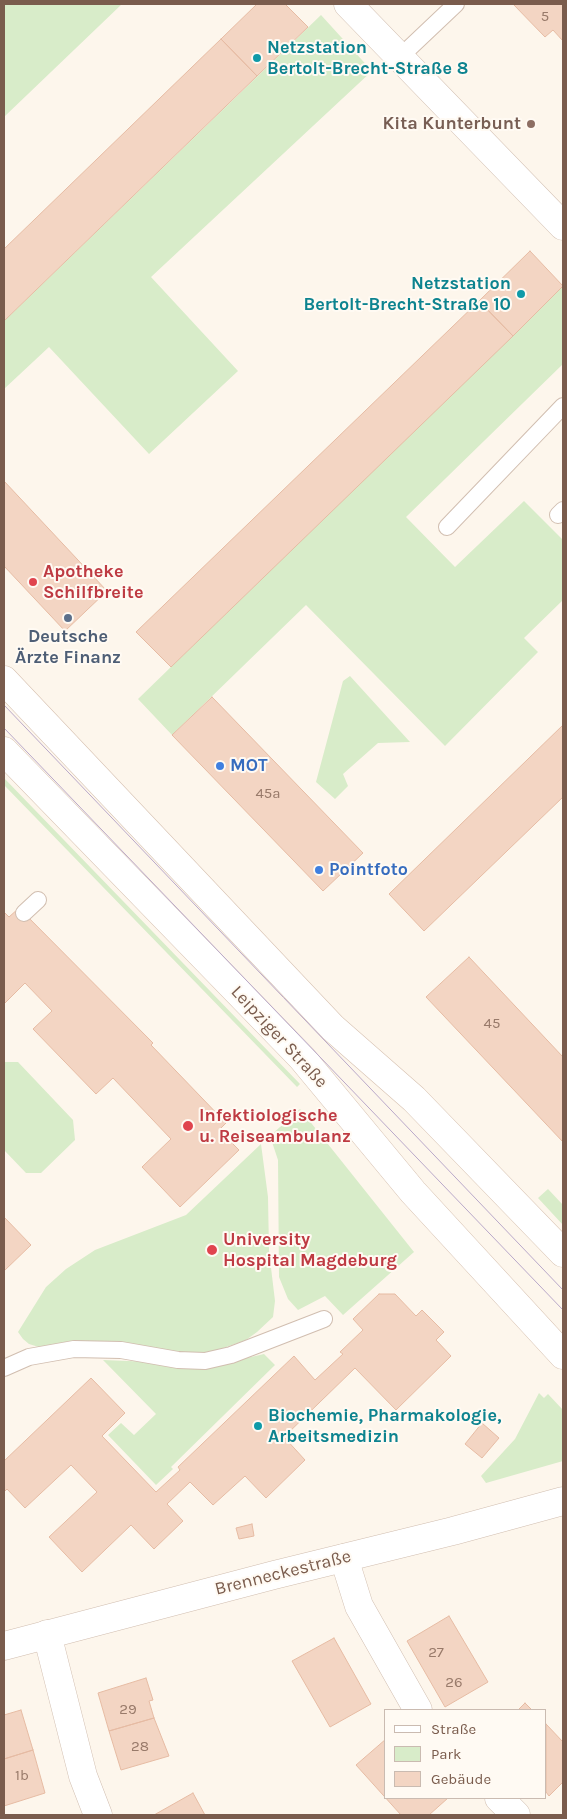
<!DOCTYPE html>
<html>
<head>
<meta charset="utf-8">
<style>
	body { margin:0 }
	#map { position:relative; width:567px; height:1819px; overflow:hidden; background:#fdf6ec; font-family:Karla,sans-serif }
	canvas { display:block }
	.frame { position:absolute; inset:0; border:5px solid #7a5c4d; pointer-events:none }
	.legend { position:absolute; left:384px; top:1709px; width:162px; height:90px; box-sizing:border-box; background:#fffaf3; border:1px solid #cabbb1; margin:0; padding:6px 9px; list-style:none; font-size:15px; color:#7a5c4d }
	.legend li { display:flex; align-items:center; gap:10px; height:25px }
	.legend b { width:25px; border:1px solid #cabbb1 }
</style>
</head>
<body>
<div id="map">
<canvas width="567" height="1819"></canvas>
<div class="frame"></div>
<ul class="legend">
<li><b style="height:6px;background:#fff"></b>Straße</li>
<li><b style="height:14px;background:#d8ecc9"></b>Park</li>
<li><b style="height:14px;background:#f3d5c3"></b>Gebäude</li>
</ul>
</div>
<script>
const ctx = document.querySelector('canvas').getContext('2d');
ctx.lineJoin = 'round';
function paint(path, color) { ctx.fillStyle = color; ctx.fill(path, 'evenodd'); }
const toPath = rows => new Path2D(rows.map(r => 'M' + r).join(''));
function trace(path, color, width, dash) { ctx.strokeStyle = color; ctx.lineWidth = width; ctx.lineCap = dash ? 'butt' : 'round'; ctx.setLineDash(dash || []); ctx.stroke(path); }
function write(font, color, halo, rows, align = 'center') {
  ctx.font = font + ' Karla,sans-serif'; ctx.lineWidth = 4; ctx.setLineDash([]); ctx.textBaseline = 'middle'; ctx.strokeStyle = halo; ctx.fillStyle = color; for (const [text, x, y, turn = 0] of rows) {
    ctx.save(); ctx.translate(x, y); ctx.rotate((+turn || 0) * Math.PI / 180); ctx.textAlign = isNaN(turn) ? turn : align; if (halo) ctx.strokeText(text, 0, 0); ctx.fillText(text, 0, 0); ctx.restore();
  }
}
paint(toPath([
	[4,4,122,4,4,117],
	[321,15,372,71,151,277,238,371,149,454,49,347,4,389,4,321],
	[563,286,563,364,406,517,455,567,524,501,563,540,563,600,524,638,538,652,445,746,306,605,172,735,138,699],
	[350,676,410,742,378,743,343,774,348,786,335,799,316,782,343,681],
	[4,778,300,1084,297,1087,4,785],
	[4,1062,18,1062,73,1120,75,1140,41,1173,26,1173,4,1150],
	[300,1109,414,1252,343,1315,325,1296,298,1310,288,1299,279,1277,278,1160,270,1136],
	[261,1144,268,1197,269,1251,275,1301,273,1317,257,1332,246,1340,209,1353,42,1348,29,1344,23,1339,18,1332,46,1287,66,1269,95,1250,186,1215],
	[548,1189,563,1205,563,1225,538,1198],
	[264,1354,275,1365,171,1467,173,1469,156,1485,108,1435,121,1423,134,1435,156,1414,103,1360,153,1362,234,1361],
	[539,1393,544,1398,548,1394,563,1410,563,1461,486,1483,481,1476,515,1439]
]), '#d8ecc9');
const building = toPath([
	[257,4,285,4,308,27,257,76,221,39,257,4],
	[513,4,563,4,563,41,553,30,545,37,513,4],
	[221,39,257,76,4,321,4,249,221,39],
	[530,251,563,286,513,336,479,301,530,251],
	[479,301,513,336,171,667,136,632,479,301],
	[4,481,107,591,65,631,4,566,4,481],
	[212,697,363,853,323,891,172,735,212,697],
	[563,725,563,797,424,931,389,894,563,725],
	[19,908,153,1043,151,1045,226,1123,219,1130,239,1150,180,1207,142,1167,171,1139,113,1078,96,1094,33,1029,52,1011,25,983,4,1004,4,912,9,917,19,908],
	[469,957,563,1057,563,1142,426,997,469,957],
	[4,1217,31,1245,4,1271,4,1217],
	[379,1294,395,1294,416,1316,422,1310,444,1332,436,1340,451,1356,396,1410,355,1368,284,1437,305,1460,266,1498,245,1476,213,1505,190,1482,167,1504,183,1521,154,1549,131,1525,82,1572,49,1537,97,1492,71,1465,25,1508,7,1489,4,1492,4,1461,91,1378,125,1413,102,1436,156,1492,180,1470,178,1467,294,1356,315,1380,343,1354,340,1352,363,1330,353,1319,379,1294],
	[482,1423,499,1438,482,1458,465,1444,482,1423],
	[252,1524,254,1536,239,1539,236,1528,252,1524],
	[449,1616,488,1682,445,1707,407,1641,449,1616],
	[334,1638,371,1704,330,1727,292,1661,334,1638],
	[146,1678,153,1700,149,1701,154,1718,109,1731,98,1693,146,1678],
	[525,1703,532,1710,518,1710,525,1703],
	[21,1710,33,1750,4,1759,4,1715,21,1710],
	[154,1718,169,1756,121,1770,109,1731,154,1718],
	[546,1724,563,1742,563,1782,549,1796,546,1792,546,1724],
	[386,1739,386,1798,448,1798,429,1815,401,1815,356,1765,386,1739],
	[33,1750,45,1793,4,1806,4,1759,33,1750],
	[193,1793,205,1815,154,1815,193,1793]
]);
paint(building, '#f3d5c3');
trace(building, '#e6bba3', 1);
const service = toPath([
	[400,57,456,4],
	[558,515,563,510],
	[447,527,563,406],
	[24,913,38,900],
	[4,1368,29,1357,74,1349,121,1350,178,1360,205,1361,231,1355,324,1319]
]);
const minor = toPath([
	[348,4,563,226],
	[344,1558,359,1606,418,1710],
	[47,1634,83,1776,98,1815],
	[499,1798,516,1815]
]);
const tertiary = toPath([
	[4,1646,274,1575,453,1531,563,1501]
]);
const secondary = toPath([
	[4,680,333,1028,414,1099,563,1253],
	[4,751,302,1058,413,1192,563,1355]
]);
trace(service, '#d1beb0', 18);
trace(minor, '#d1beb0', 29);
trace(tertiary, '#d1beb0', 29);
trace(secondary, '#d6c0b0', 29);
trace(service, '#fff', 16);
trace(minor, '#fff', 28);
trace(tertiary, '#fff', 28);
trace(secondary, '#fff', 28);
trace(toPath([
	[4,705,563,1290],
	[4,728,563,1310]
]), '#b9a8c9', 1);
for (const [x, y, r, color] of [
	[257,58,5,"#0f9aa8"],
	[531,124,5,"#8d6e63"],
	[521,294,5,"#0f9aa8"],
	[33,582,5,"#e0444e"],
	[68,618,5,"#5c6f8a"],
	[220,766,5,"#3f7fe0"],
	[319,870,5,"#3f7fe0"],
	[188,1126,6,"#e0444e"],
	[212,1250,6,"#e0444e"],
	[258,1426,5,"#0f9aa8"]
]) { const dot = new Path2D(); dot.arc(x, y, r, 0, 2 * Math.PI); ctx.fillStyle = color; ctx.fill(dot); trace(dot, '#fffaf3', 2); }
write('15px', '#987a6a', null, [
	["5",545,17],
	["45a",268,794],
	["45",492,1024],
	["27",436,1653],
	["26",454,1683],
	["29",128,1710],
	["28",140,1747],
	["1b",22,1776]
]);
write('bold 18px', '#0d838f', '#fffaf3', [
	["Netzstation",267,48],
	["Bertolt-Brecht-Straße 8",267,69],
	["Netzstation",511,284,"right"],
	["Bertolt-Brecht-Straße 10",511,305,"right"],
	["Biochemie, Pharmakologie,",268,1416],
	["Arbeitsmedizin",268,1437]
], 'left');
write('bold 18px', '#785e54', '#fffaf3', [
	["Kita Kunterbunt",521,124]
], 'right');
write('bold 18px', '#be3a42', '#fffaf3', [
	["Apotheke",43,572],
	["Schilfbreite",43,593],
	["Infektiologische",199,1116],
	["u. Reiseambulanz",199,1137],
	["University",223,1240],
	["Hospital Magdeburg",223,1261]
], 'left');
write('bold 18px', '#4e5e75', '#fffaf3', [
	["Deutsche",68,637],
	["Ärzte Finanz",68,658]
]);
write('bold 18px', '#366cbe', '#fffaf3', [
	["MOT",230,766],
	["Pointfoto",329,870]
], 'left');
write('18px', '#7a5c4d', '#fffaf3', [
	["Leipziger Straße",279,1037,47],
	["Brenneckestraße",283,1573,-14]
]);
</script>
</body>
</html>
